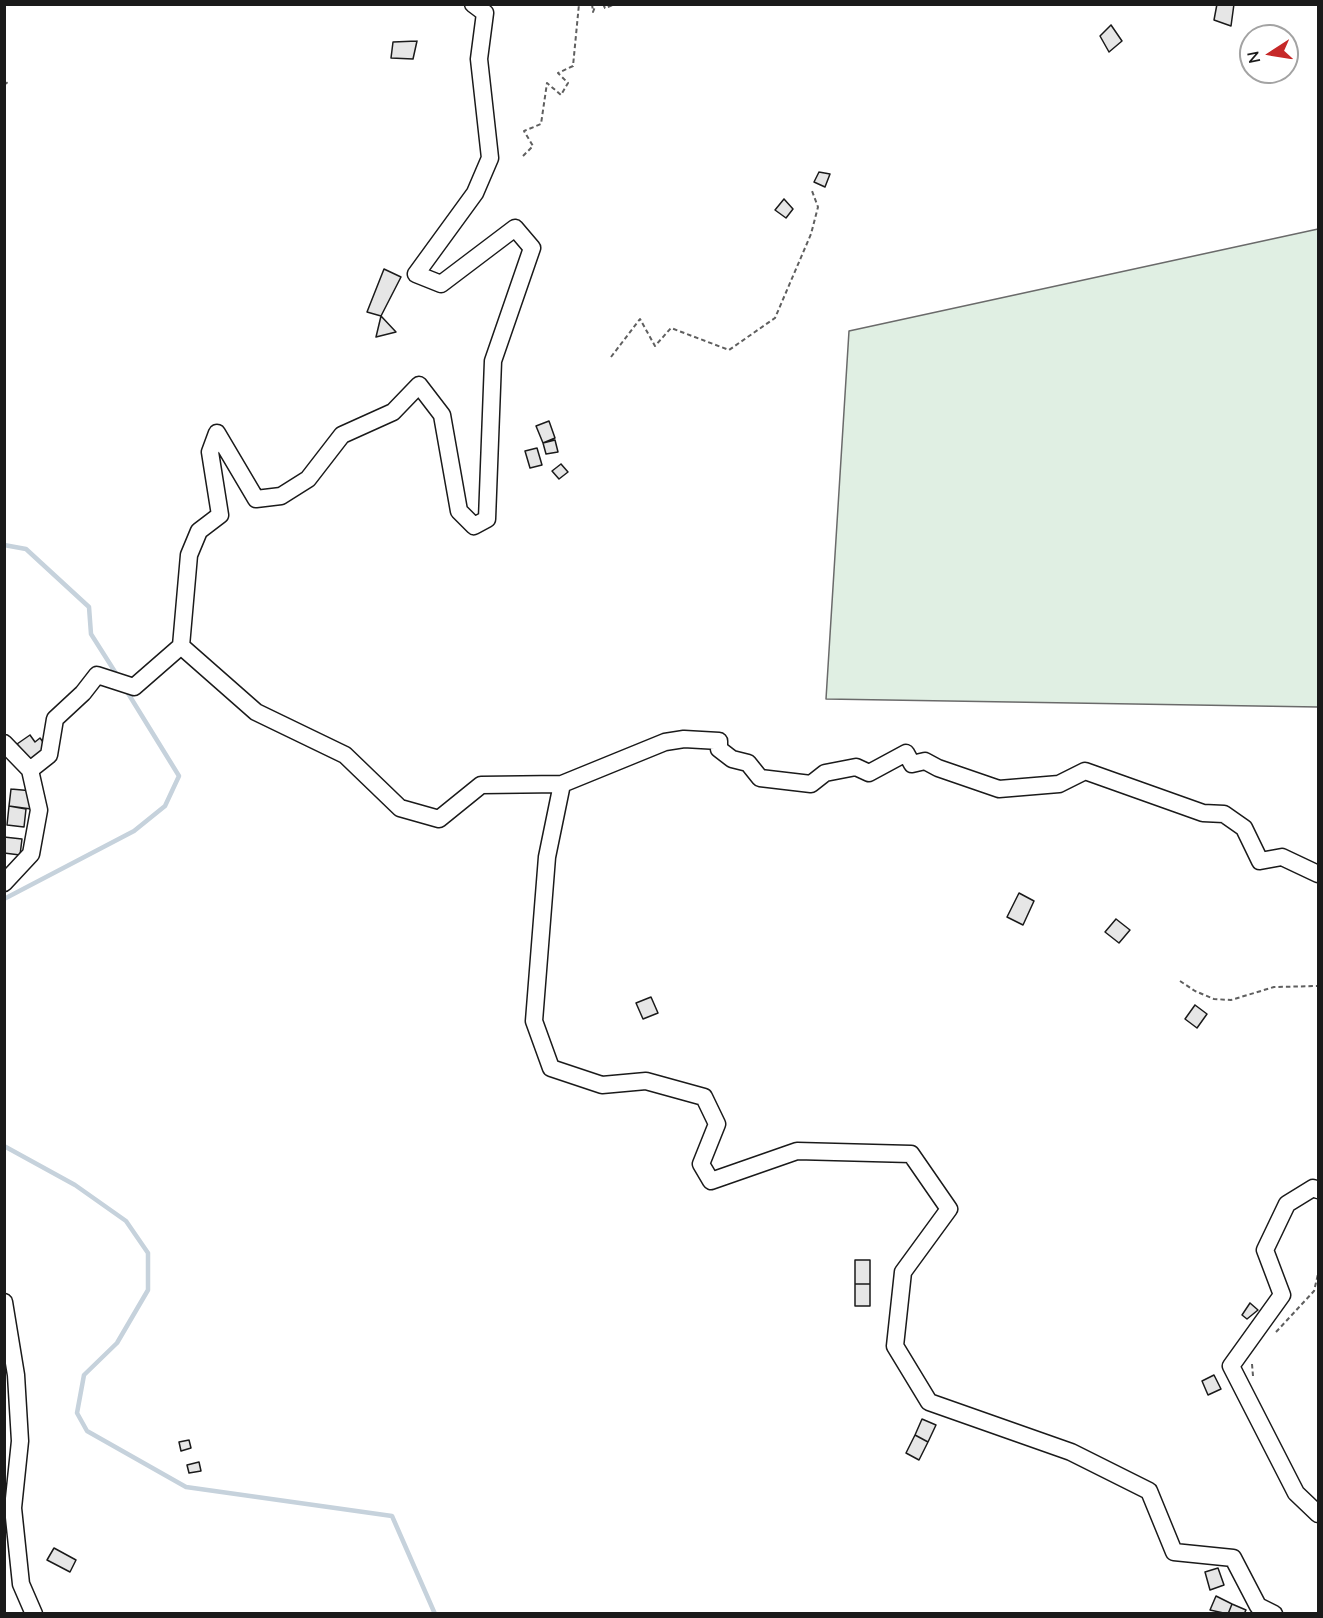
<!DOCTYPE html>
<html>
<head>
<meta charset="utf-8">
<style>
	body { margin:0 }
	#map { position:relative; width:1323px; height:1618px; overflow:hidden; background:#fff; font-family:Mulish,sans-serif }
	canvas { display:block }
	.frame { position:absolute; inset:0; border:6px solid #1a1a1a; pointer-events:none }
	.north { position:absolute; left:1239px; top:24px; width:60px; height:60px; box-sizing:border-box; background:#fff; border:2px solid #a3a3a3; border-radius:50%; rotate:258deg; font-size:16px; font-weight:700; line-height:24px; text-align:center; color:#1a1a1a }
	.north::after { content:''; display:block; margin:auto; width:21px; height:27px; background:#c62828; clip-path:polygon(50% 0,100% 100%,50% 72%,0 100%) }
</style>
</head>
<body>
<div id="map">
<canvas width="1323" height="1618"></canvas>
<div class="frame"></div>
<div class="north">N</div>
</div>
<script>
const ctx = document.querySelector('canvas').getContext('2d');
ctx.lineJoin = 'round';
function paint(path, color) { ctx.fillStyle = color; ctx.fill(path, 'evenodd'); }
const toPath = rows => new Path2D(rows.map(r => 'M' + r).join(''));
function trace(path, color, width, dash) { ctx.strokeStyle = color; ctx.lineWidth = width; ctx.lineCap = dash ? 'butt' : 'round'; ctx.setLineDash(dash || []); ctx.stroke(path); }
const green = toPath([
	[1318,229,1318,707,826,699,849,331,1318,229]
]);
paint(green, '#e0efe3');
trace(green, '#6a6a6a', 1.5);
trace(toPath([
	[4,545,26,549,89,607,91,634,117,675],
	[4,899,134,831,165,806,179,776,126,690],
	[4,1146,75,1185,126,1221,148,1253,148,1290,117,1343,84,1375,77,1413,87,1431,186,1487,392,1516,435,1614]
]), '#c6d2dc', 4.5);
const building = toPath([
	[1217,4,1234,4,1231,26,1214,20,1217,4],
	[1111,25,1122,41,1109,52,1100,36,1111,25],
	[417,41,413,59,391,58,393,42,417,41],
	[819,172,830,174,825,187,814,182,819,172],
	[784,199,793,209,786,218,775,210,784,199],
	[384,269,401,277,381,316,367,312,384,269],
	[381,316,396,332,376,337,381,316],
	[549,421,555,438,543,443,536,426,549,421],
	[555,440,558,452,546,454,543,443,555,440],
	[537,448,542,465,530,468,525,451,537,448],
	[561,464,568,472,559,479,552,471,561,464],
	[30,735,35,742,40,738,49,750,31,763,17,744,30,735],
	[11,789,33,791,31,809,9,806,11,789],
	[9,806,26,809,24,827,7,825,9,806],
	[4,837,22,839,20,855,4,853,4,837],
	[1019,893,1034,901,1023,925,1007,917,1019,893],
	[1116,919,1130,930,1119,943,1105,932,1116,919],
	[651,997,658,1013,643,1019,636,1003,651,997],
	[1195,1005,1207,1014,1197,1028,1185,1019,1195,1005],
	[855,1260,870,1260,870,1284,855,1284,855,1260],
	[855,1284,870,1284,870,1306,855,1306,855,1284],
	[1250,1303,1258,1310,1247,1319,1242,1315,1250,1303],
	[1214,1375,1221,1389,1208,1395,1202,1381,1214,1375],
	[922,1419,936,1425,928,1442,915,1435,922,1419],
	[915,1435,928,1442,919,1460,906,1453,915,1435],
	[189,1440,191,1448,181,1451,179,1442,189,1440],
	[199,1462,201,1471,189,1473,187,1465,199,1462],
	[54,1548,76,1560,70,1572,47,1560,54,1548],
	[1218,1568,1224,1585,1210,1590,1205,1572,1218,1568],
	[1216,1596,1232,1604,1228,1614,1210,1610,1216,1596],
	[1232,1604,1246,1610,1244,1614,1228,1614,1232,1604]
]);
paint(building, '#e6e6e6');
trace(building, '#1a1a1a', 1.5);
const minor = toPath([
	[181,646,189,555,199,531,220,515,210,452,217,433,256,499,281,496,308,479,342,435,393,412,419,385,442,415,459,511,474,526,487,519,493,361,532,248,515,228,441,284,416,274,475,193,490,158,479,59,485,13,473,4],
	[4,743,30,770,39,810,31,854,4,883],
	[30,770,49,755,55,719,83,693,97,675,134,687,181,646,256,712,345,755,400,808,439,819,481,785,562,784,547,857,534,1021,551,1068,602,1085,646,1081,704,1097,717,1124,701,1164,711,1181,797,1151,911,1154,949,1209,903,1272,895,1346,929,1402,1071,1452,1149,1491,1174,1552,1233,1558,1258,1606,1274,1614],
	[562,784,665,742,684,739,719,741,719,749,732,759,748,763,760,778,811,784,825,773,856,767,869,773,906,753,912,764,925,761,938,768,999,789,1059,784,1085,771,1203,813,1224,814,1244,828,1260,861,1282,857,1318,874],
	[1318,1190,1313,1188,1287,1204,1265,1250,1282,1295,1231,1366,1296,1493,1318,1514],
	[4,1302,16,1375,20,1441,13,1508,21,1584,34,1614]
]);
trace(minor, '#1a1a1a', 19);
trace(toPath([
	[592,4,593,12,596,4],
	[603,4,605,8,616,4],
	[4,85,8,82],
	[523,156,533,146,524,131,541,124,547,83,561,95,568,83,558,73,573,66,579,4],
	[611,357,640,319,655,346,671,328,729,350,775,318,811,234,818,207,812,191],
	[1180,981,1195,991,1214,999,1231,1000,1274,987,1318,986],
	[1276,1332,1314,1291,1318,1274],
	[1252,1364,1253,1376]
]), '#5f5f5f', 2, [4.5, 3]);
trace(minor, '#fff', 16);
</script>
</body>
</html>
